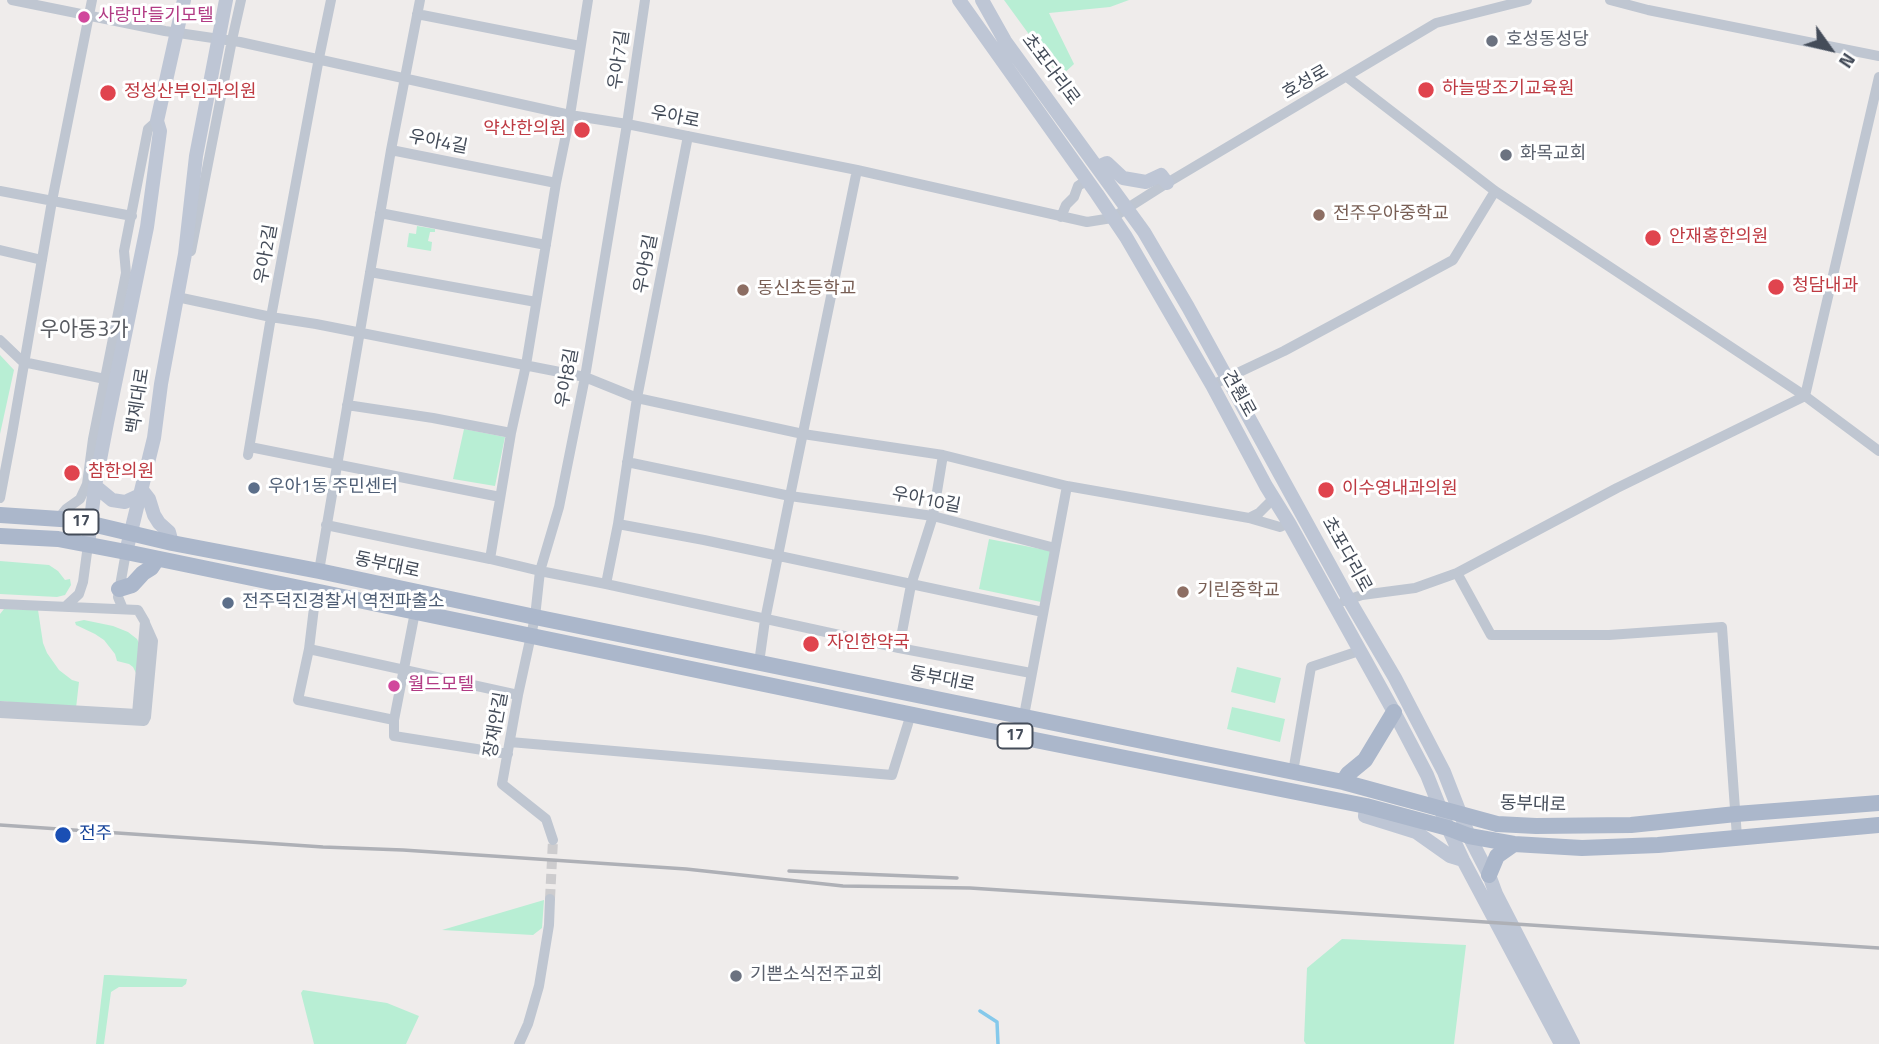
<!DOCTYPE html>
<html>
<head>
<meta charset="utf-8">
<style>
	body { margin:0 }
	#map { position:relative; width:1879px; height:1044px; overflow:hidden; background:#efeceb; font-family:"Titillium Web",sans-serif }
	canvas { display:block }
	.north { position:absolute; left:1795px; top:14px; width:70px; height:70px; -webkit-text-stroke:5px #fff; paint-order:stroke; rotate:124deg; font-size:19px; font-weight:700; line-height:28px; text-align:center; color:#444c59 }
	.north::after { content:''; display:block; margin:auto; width:24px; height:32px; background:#444c59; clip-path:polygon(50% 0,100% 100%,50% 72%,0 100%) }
</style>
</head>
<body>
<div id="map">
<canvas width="1879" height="1044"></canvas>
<div class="north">N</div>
</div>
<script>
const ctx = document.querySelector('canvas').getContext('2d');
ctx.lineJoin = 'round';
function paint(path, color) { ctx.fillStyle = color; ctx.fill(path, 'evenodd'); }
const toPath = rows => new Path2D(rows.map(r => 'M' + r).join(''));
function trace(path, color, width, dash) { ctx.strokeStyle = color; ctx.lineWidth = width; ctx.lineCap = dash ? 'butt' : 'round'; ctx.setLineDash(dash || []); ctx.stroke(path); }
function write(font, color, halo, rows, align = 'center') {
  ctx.font = font + ' "Titillium Web","Noto Sans KR",sans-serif'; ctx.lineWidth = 6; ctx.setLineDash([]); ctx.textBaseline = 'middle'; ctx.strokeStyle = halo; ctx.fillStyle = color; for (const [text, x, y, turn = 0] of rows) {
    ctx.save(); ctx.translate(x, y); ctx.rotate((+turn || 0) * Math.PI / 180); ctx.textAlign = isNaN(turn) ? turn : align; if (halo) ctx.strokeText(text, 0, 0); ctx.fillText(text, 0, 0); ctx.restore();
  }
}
paint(toPath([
	[1004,0,1129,0,1110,7,1049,13,1074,64,1060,77],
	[417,226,435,229,435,232,430,232,428,241,432,242,431,251,407,247,409,233,416,234],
	[0,355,14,370,0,434],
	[464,429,505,437,495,486,453,479],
	[989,539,1051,551,1041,602,979,589],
	[0,561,49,565,58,571,65,580,70,579,71,585,65,595,57,597,0,594],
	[4,609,38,610,43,643,47,653,59,670,72,680,79,682,76,708,0,701,0,614],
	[84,620,113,626,128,632,137,639,139,643,137,675,133,667,129,664,117,661,115,654,104,640,95,634,76,625,75,622],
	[1237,667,1281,678,1275,703,1231,692],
	[1232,707,1285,719,1280,742,1227,729],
	[544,900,542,928,533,935,442,930],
	[1342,939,1466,945,1454,1044,1306,1044,1304,1041,1307,968],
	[104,975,110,975,187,979,186,984,182,987,119,987,111,992,104,1044,96,1044],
	[303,990,387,1003,419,1016,406,1044,314,1044,301,993]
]), '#b8eed4');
trace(toPath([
	[980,1011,997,1022,998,1044]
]), '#85c9eb', 3.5);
trace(toPath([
	[550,899,553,840]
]), '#cdccce', 10, [10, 5]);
trace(toPath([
	[12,0,165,31,240,42,570,115,627,124,857,170,1087,222,1112,218,1167,183,1436,23,1527,0],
	[1610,0,1648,10,1879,56],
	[417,14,580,46],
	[1347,77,1495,191,1805,396,1879,451],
	[391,150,556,183],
	[0,191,132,216],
	[380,213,546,245],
	[1061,217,1066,205,1074,197,1078,186,1087,180],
	[0,250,42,260],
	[191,251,232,40,241,0],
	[370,272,536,302],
	[177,297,271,317,316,324,585,377,637,398,803,434,943,455,1067,486,1249,518,1280,527,1289,523],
	[0,340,23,362,105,379],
	[1212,385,1284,351,1453,260,1495,191],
	[347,405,433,418,511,433],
	[250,447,500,497],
	[248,455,271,317,319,58,331,0],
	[627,462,790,496,933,516,1055,548],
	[0,498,12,434,52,201,92,0],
	[1249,518,1259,513,1274,498],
	[58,519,66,509,80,499,87,484,93,439,126,273,124,251,148,129,157,121],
	[618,524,704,540,1043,612],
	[326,525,490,559,540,571,606,584,899,648,1031,673],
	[490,559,511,433,526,365,556,183,570,115,588,0],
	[319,571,391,150,420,0],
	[1457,573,1491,635,1609,635,1722,627,1737,837],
	[606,584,618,524,637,398,688,136],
	[316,591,309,649,298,700,394,720],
	[1344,601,1362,595,1415,588,1457,573,1617,488,1805,396,1879,77],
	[0,604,138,610,145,622,137,714,0,706],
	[66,606,79,594,83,582,88,545],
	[123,609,118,597,126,552],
	[415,612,394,720,394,736,508,754],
	[899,648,911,585,933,516,943,455],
	[309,649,518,695],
	[759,663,765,620,790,496,857,170],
	[0,713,144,721,146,717,153,641,145,623],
	[1020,737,1067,486],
	[510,742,892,775,911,714],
	[1293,772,1311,667,1359,651],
	[553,840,546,819,502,784,518,695,535,617,540,571,559,507,585,377,627,124,645,0],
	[519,1044,528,1024,539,986,549,925,550,899]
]), '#bfc6d1', 10);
trace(toPath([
	[959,0,1097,194,1126,237,1212,385,1266,486,1289,523,1394,712,1427,775,1448,828,1463,860,1561,1044],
	[982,0,1005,41,1144,232,1188,307,1348,598,1395,678,1444,772,1469,836,1489,875,1496,894,1573,1044],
	[1098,167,1107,163,1123,178,1146,182,1161,175,1167,183],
	[95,486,112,500,125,502,140,495],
	[142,490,149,499,154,515,159,523,169,532,172,543],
	[88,545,95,486,107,423,147,227,160,131,157,121,184,0],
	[126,552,154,438,161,384,185,254,196,156,226,0],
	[1366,806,1365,816,1416,832,1450,856,1463,860]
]), '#bec6d5', 14);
trace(toPath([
	[0,515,75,520,172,543,319,571,535,617,1343,782,1497,824,1536,826,1631,825,1736,814,1879,803],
	[0,536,58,539,126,552,1020,737,1366,806,1448,828,1469,836,1514,844,1582,848,1658,845,1879,825],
	[119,589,132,585,143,573,151,568,157,559],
	[1343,782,1348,774,1365,760,1394,712],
	[1489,875,1497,856,1514,844]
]), '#abb7cb', 16);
trace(toPath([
	[0,825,323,847,403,850,686,869,843,886,970,888,1879,948],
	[789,871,957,878]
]), '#aeb0b6', 3.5);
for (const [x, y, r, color] of [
	[84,17,7,"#d1479c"],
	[1492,41,7,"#6b7280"],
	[1426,90,9,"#e0444e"],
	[108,93,9,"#e0444e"],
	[582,130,9,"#e0444e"],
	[1506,155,7,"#6b7280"],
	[1319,215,7,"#8d6e63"],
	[1653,238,9,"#e0444e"],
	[1776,287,9,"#e0444e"],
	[743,290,7,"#8d6e63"],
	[72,473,9,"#e0444e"],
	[254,488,7,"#5c6f8a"],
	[1326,490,9,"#e0444e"],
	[1183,592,7,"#8d6e63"],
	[228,603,7,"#5c6f8a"],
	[811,644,9,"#e0444e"],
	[394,686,7,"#d1479c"],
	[63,835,9,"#1a4fb4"],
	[736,976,7,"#6b7280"]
]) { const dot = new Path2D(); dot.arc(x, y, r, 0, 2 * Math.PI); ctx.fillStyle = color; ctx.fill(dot); trace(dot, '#fff', 2.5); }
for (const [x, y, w] of [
	[81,522,35],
	[1015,736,35]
]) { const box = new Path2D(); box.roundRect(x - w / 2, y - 12.5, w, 25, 5); ctx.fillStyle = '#fff'; ctx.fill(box); trace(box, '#444c59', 2); }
write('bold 16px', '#444c59', null, [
	["17",81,522],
	["17",1015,736]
]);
write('18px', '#b23c85', '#fff', [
	["사랑만들기모텔",98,17],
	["월드모텔",408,686]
], 'left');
write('18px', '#5b616d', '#fff', [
	["호성동성당",1506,41],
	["화목교회",1520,155],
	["기쁜소식전주교회",750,976]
], 'left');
write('18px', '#444c59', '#fff', [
	["우아7길",620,60,-82],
	["초포다리로",1050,70,53],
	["호성로",1306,83,-30],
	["우아로",675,118,11],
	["우아4길",438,143,11],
	["우아2길",267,254,-80],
	["우아9길",647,264,-79],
	["우아8길",568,378,-80],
	["견훤로",1238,394,61],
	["백제대로",139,401,-81],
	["우아10길",926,501,11],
	["초포다리로",1346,555,61],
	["동부대로",387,566,12],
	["동부대로",942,680,11],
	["장재안길",497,725,-80],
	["동부대로",1533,805,2]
]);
write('18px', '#be3a42', '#fff', [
	["하늘땅조기교육원",1442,90],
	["정성산부인과의원",124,93],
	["약산한의원",566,130,"right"],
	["안재홍한의원",1669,238],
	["청담내과",1792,287],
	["참한의원",88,473],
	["이수영내과의원",1342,490],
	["자인한약국",827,644]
], 'left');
write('18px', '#785e54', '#fff', [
	["전주우아중학교",1333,215],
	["동신초등학교",757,290],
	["기린중학교",1197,592]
], 'left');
write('18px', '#4e5e75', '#fff', [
	["우아1동 주민센터",268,488],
	["전주덕진경찰서 역전파출소",242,603]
], 'left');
write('18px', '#164399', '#fff', [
	["전주",79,835]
], 'left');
write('21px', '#585b61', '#fff', [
	["우아동3가",84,331]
]);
</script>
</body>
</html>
